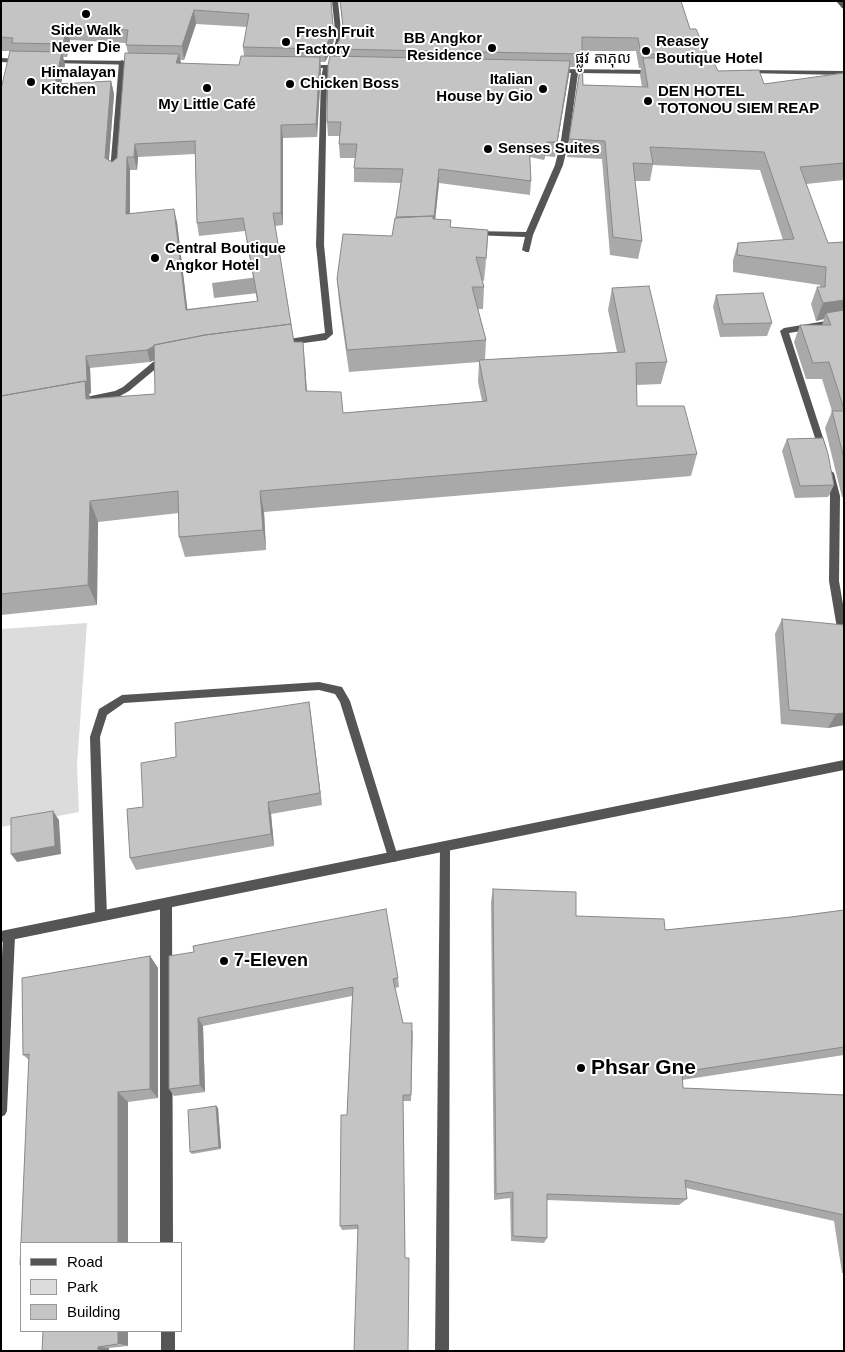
<!DOCTYPE html>
<html>
<head>
<meta charset="utf-8">
<style>
	body { margin:0 }
	#map { position:relative; width:845px; height:1352px; overflow:hidden; background:#fff; font-family:Arial,sans-serif }
	canvas { display:block }
	.frame { position:absolute; inset:0; border:2px solid #000; pointer-events:none }
	.legend { position:absolute; left:20px; top:1242px; width:162px; height:90px; box-sizing:border-box; background:#fff; border:1px solid #999; margin:0; padding:6px 9px; list-style:none; font-size:15px; color:#000 }
	.legend li { display:flex; align-items:center; gap:10px; height:25px }
	.legend b { width:25px; border:1px solid #999 }
</style>
</head>
<body>
<div id="map">
<canvas width="845" height="1352"></canvas>
<div class="frame"></div>
<ul class="legend">
<li><b style="height:6px;background:#555"></b>Road</li>
<li><b style="height:14px;background:#dcdcdc"></b>Park</li>
<li><b style="height:14px;background:#c4c4c4"></b>Building</li>
</ul>
</div>
<script>
const ctx = document.querySelector('canvas').getContext('2d');
ctx.lineJoin = 'round';
function paint(path, color) { ctx.fillStyle = color; ctx.fill(path, 'evenodd'); }
const toPath = rows => new Path2D(rows.map(r => 'M' + r).join(''));
function trace(path, color, width, dash) { ctx.strokeStyle = color; ctx.lineWidth = width; ctx.lineCap = dash ? 'butt' : 'round'; ctx.setLineDash(dash || []); ctx.stroke(path); }
function write(font, color, halo, rows, align = 'center') {
  ctx.font = font + ' Arial,"Noto Sans Khmer",sans-serif'; ctx.lineWidth = 4; ctx.setLineDash([]); ctx.textBaseline = 'middle'; ctx.strokeStyle = halo; ctx.fillStyle = color; for (const [text, x, y, turn = 0] of rows) {
    ctx.save(); ctx.translate(x, y); ctx.rotate((+turn || 0) * Math.PI / 180); ctx.textAlign = isNaN(turn) ? turn : align; if (halo) ctx.strokeText(text, 0, 0); ctx.fillText(text, 0, 0); ctx.restore();
  }
}
paint(toPath([
	[87,623,77,765,79,812,1,827,1,629]
]), '#dcdcdc');
paint(toPath([
	[274,275,276,291,214,298,212,283]
]), '#a3a3a3');
paint(toPath([
	[332,1,338,1,342,40,338,55,335,57,332,55,336,40,332,1],
	[122,60,125,62,118,171,114,173,110,171,119,62,122,60],
	[844,318,844,324,789,333,827,450,823,453,819,450,780,331,784,328,844,318],
	[830,470,834,473,840,496,839,581,844,610,844,644,841,643,839,640,829,581,830,496,826,473,830,470],
	[319,682,342,687,350,701,398,857,397,861,393,862,389,861,388,857,340,702,335,694,319,690,124,703,107,715,100,737,107,916,105,920,101,921,97,920,95,916,90,737,99,709,122,695,319,682],
	[166,899,170,900,172,904,173,1243,160,1243,160,904,162,900,166,899],
	[161,1331,175,1331,175,1351,161,1351,161,1331]
]), '#555');
paint(toPath([
	[1,58,20,59,23,61,20,63,1,62,1,58],
	[50,60,138,61,141,63,138,65,52,63,50,62,50,60],
	[305,65,340,65,343,67,340,69,330,69,327,79,324,245,333,334,326,340,281,346,278,345,278,341,325,333,316,245,321,79,323,68,307,68,305,67,305,65],
	[557,69,653,70,656,72,653,74,578,73,569,140,563,165,533,235,529,252,526,252,522,250,525,237,472,235,471,233,475,231,526,232,555,165,561,140,571,73,555,72,555,70,557,69],
	[747,70,844,71,844,75,745,73,744,72,747,70],
	[167,357,170,358,170,362,159,366,129,391,120,396,86,403,82,400,86,397,115,391,123,387,153,362,167,357],
	[445,842,449,843,450,847,449,1351,435,1351,440,847,441,843,445,842],
	[9,930,13,932,15,936,7,1111,5,1115,1,1117,1,978,3,936,5,932,9,930]
]), '#555');
paint(toPath([
	[836,1,843,1,844,9,842,8,836,1],
	[844,760,844,770,1,942,1,931,844,760]
]), '#555');
paint(toPath([
	[1,1,331,1,334,40,330,53,325,62,320,62,321,70,317,137,283,138,283,225,275,226,294,342,305,364,307,391,343,413,482,401,478,382,479,362,349,372,339,302,337,279,392,236,396,217,401,183,354,182,354,168,355,158,340,158,339,144,339,136,328,136,327,122,334,56,334,49,339,41,343,28,340,1,681,1,690,29,708,55,707,58,718,71,764,84,844,73,844,180,806,184,828,243,844,242,844,497,842,497,825,428,832,411,822,379,806,379,794,342,800,325,822,325,824,319,816,321,811,304,817,287,820,287,820,285,733,272,733,260,738,243,783,240,760,170,653,165,650,181,635,181,642,241,638,259,610,255,602,159,567,157,580,67,570,67,555,157,545,156,544,160,530,157,531,181,530,195,439,183,435,220,451,227,488,230,484,281,482,280,484,287,483,309,478,309,486,340,485,360,617,352,608,310,612,288,667,362,661,384,636,385,637,406,697,454,691,476,264,512,266,550,185,557,179,537,179,513,98,522,97,605,1,615,1,89,14,51,1,51],
	[196,24,247,27,243,47,244,56,239,65,181,64,180,60,184,60],
	[70,40,126,43,128,54,117,158,112,162,109,160,114,94,111,81,61,84,65,65,63,57,67,57],
	[582,51,636,51,639,68,641,68,640,75,642,87,583,85,582,58],
	[195,154,197,223,199,236,245,231,257,301,187,309,177,222,130,214,130,170,137,170,138,157],
	[155,360,155,394,91,399,89,394,91,393,90,368,150,362],
	[716,295,772,323,767,336,720,337,713,307],
	[787,439,834,485,828,497,795,498,782,451],
	[782,619,844,725,828,728,781,724,775,634],
	[309,702,322,805,271,814,274,846,136,870,130,858,143,807,176,757],
	[493,889,576,916,665,930,791,917,844,910,844,1055,682,1080,683,1088,844,1095,844,1273,842,1273,834,1221,686,1188,687,1199,679,1205,547,1200,547,1238,544,1243,511,1241,510,1198,494,1200,491,902],
	[150,956,158,968,158,1098,128,1102,128,1243,21,1243,21,1265,20,1265,29,1060,23,1055],
	[169,956,398,978,399,987,395,988,403,1023,413,1031,411,1101,403,1101,405,1258,409,1261,358,1229,342,1230,340,1226,347,1115,352,996,203,1026,205,1092,174,1096,169,1089],
	[216,1106,218,1108,221,1149,192,1154,190,1152],
	[43,1331,128,1346,109,1348,109,1351]
]), '#a9a9a9');
paint(toPath([
	[194,10,196,24,184,60,182,46],
	[333,26,334,40,330,53,325,62,324,49],
	[67,27,70,40,67,57,63,44],
	[62,52,65,65,58,97,55,84],
	[179,54,182,67,176,63],
	[320,57,321,70,317,137,316,124],
	[570,61,569,75,555,157,557,142],
	[111,81,114,94,108,171,105,158],
	[281,125,283,138,283,225,281,213],
	[547,142,545,156,544,160,545,146],
	[135,144,138,157,137,170,134,157],
	[127,157,130,170,130,227,126,214],
	[439,169,439,183,434,231,434,217],
	[174,209,177,222,189,322,186,310],
	[488,230,487,252,484,281,486,258],
	[844,300,844,316,826,313,824,319,816,321,823,303],
	[303,342,305,364,308,413,306,391],
	[161,344,164,356,150,362,147,350],
	[86,356,90,368,91,393,89,394,92,403,1,409],
	[260,491,264,512,266,550,263,530],
	[90,501,98,522,97,605,88,585],
	[309,702,311,715,322,805,320,793],
	[844,713,844,725,828,728,836,714],
	[268,802,271,814,274,846,271,834],
	[53,811,59,820,61,854,17,862,11,854],
	[150,956,158,968,158,1098,150,1089],
	[198,1018,203,1026,205,1092,200,1085],
	[118,1092,128,1102,128,1243,118,1243],
	[216,1106,218,1108,221,1149,219,1147],
	[118,1331,128,1331,128,1346,118,1344],
	[98,1347,109,1348,109,1351,98,1351]
]), '#898989');
const building = toPath([
	[1,1,331,1,333,26,329,40,324,49,243,47,249,14,194,10,182,46,126,45,128,30,67,27,63,44,12,43,13,38,1,37,1,1],
	[340,1,681,1,690,29,696,29,708,55,641,54,638,38,582,37,582,54,334,49,339,41,343,26,340,1],
	[10,51,62,52,55,84,111,81,105,158,112,162,117,158,125,53,179,54,176,63,239,65,241,56,320,57,316,124,281,125,281,213,273,213,291,324,205,335,154,345,154,346,147,350,86,356,87,381,85,382,85,381,1,396,1,89,10,51],
	[195,141,197,223,243,218,258,301,186,310,174,209,126,214,127,157,134,157,135,144,195,141],
	[330,56,570,61,557,142,547,142,545,146,529,143,531,181,439,169,434,217,433,217,433,216,396,217,403,169,354,168,357,144,339,144,341,122,327,122,328,65,330,56],
	[582,57,583,85,648,87,643,58,712,58,718,71,759,70,764,84,844,73,844,163,800,167,828,243,844,242,844,300,823,303,817,287,825,287,826,267,737,255,738,243,794,239,764,152,650,147,653,164,633,163,642,241,613,237,605,141,569,139,582,57],
	[433,216,433,219,451,220,450,227,488,230,486,258,476,257,484,287,472,287,486,340,347,350,337,279,343,234,392,236,395,218,433,216],
	[649,286,667,362,636,363,637,406,684,406,697,454,260,491,263,530,179,537,178,491,90,501,88,585,1,594,1,396,85,381,86,399,155,394,154,345,205,335,291,324,294,342,303,342,306,391,341,392,343,413,487,401,479,360,625,352,612,288,649,286],
	[763,293,772,323,723,324,716,295,763,293],
	[844,310,844,409,829,362,813,363,800,325,831,325,826,313,844,310],
	[832,411,844,411,844,458,832,411],
	[823,438,828,454,834,485,800,486,787,439,823,438],
	[782,619,844,625,844,713,836,714,789,710,782,619],
	[309,702,320,793,268,802,271,834,130,858,127,809,143,807,141,763,176,757,175,723,309,702],
	[53,811,55,846,11,854,11,818,53,811],
	[493,889,576,892,576,916,664,919,665,930,791,917,844,910,844,1047,682,1072,683,1088,844,1095,844,1215,685,1180,687,1199,547,1194,547,1238,513,1236,513,1192,496,1194,493,889],
	[386,909,398,978,393,979,403,1023,412,1023,411,1095,403,1095,405,1258,409,1258,408,1351,354,1351,358,1225,340,1226,341,1115,347,1115,353,987,198,1018,200,1085,169,1089,169,956,194,952,193,946,386,909],
	[150,956,150,1089,118,1092,118,1243,21,1243,21,1265,20,1265,29,1054,23,1055,22,978,150,956],
	[216,1106,219,1147,190,1152,188,1110,216,1106],
	[43,1331,118,1331,118,1344,98,1347,98,1351,42,1351,43,1331]
]);
paint(building, '#c4c4c4');
trace(building, '#898989', 1);
for (const [x, y, r, color] of [
	[86,14,5,"#000"],
	[286,42,5,"#000"],
	[492,48,5,"#000"],
	[646,51,5,"#000"],
	[31,82,5,"#000"],
	[290,84,5,"#000"],
	[207,88,5,"#000"],
	[543,89,5,"#000"],
	[648,101,5,"#000"],
	[488,149,5,"#000"],
	[155,258,5,"#000"],
	[224,961,5,"#000"],
	[581,1068,5,"#000"]
]) { const dot = new Path2D(); dot.arc(x, y, r, 0, 2 * Math.PI); ctx.fillStyle = color; ctx.fill(dot); trace(dot, '#fff', 2); }
write('bold 15px', '#000', '#fff', [
	["Side Walk",86,31,"center"],
	["Never Die",86,48,"center"],
	["Fresh Fruit",296,33],
	["Factory",296,50],
	["BB Angkor",482,39,"right"],
	["Residence",482,56,"right"],
	["Reasey",656,42],
	["Boutique Hotel",656,59],
	["Himalayan",41,73],
	["Kitchen",41,90],
	["Italian",533,80,"right"],
	["House by Gio",533,97,"right"],
	["Chicken Boss",300,84],
	["DEN HOTEL",658,92],
	["TOTONOU SIEM REAP",658,109],
	["My Little Café",207,105,"center"],
	["Senses Suites",498,149],
	["Central Boutique",165,249],
	["Angkor Hotel",165,266]
], 'left');
write('15px', '#000', '#fff', [
	["ផ្លូវ តាភុល",603,59]
]);
write('bold 18px', '#000', '#fff', [
	["7-Eleven",234,961]
], 'left');
write('bold 21px', '#000', '#fff', [
	["Phsar Gne",591,1068]
], 'left');
</script>
</body>
</html>
